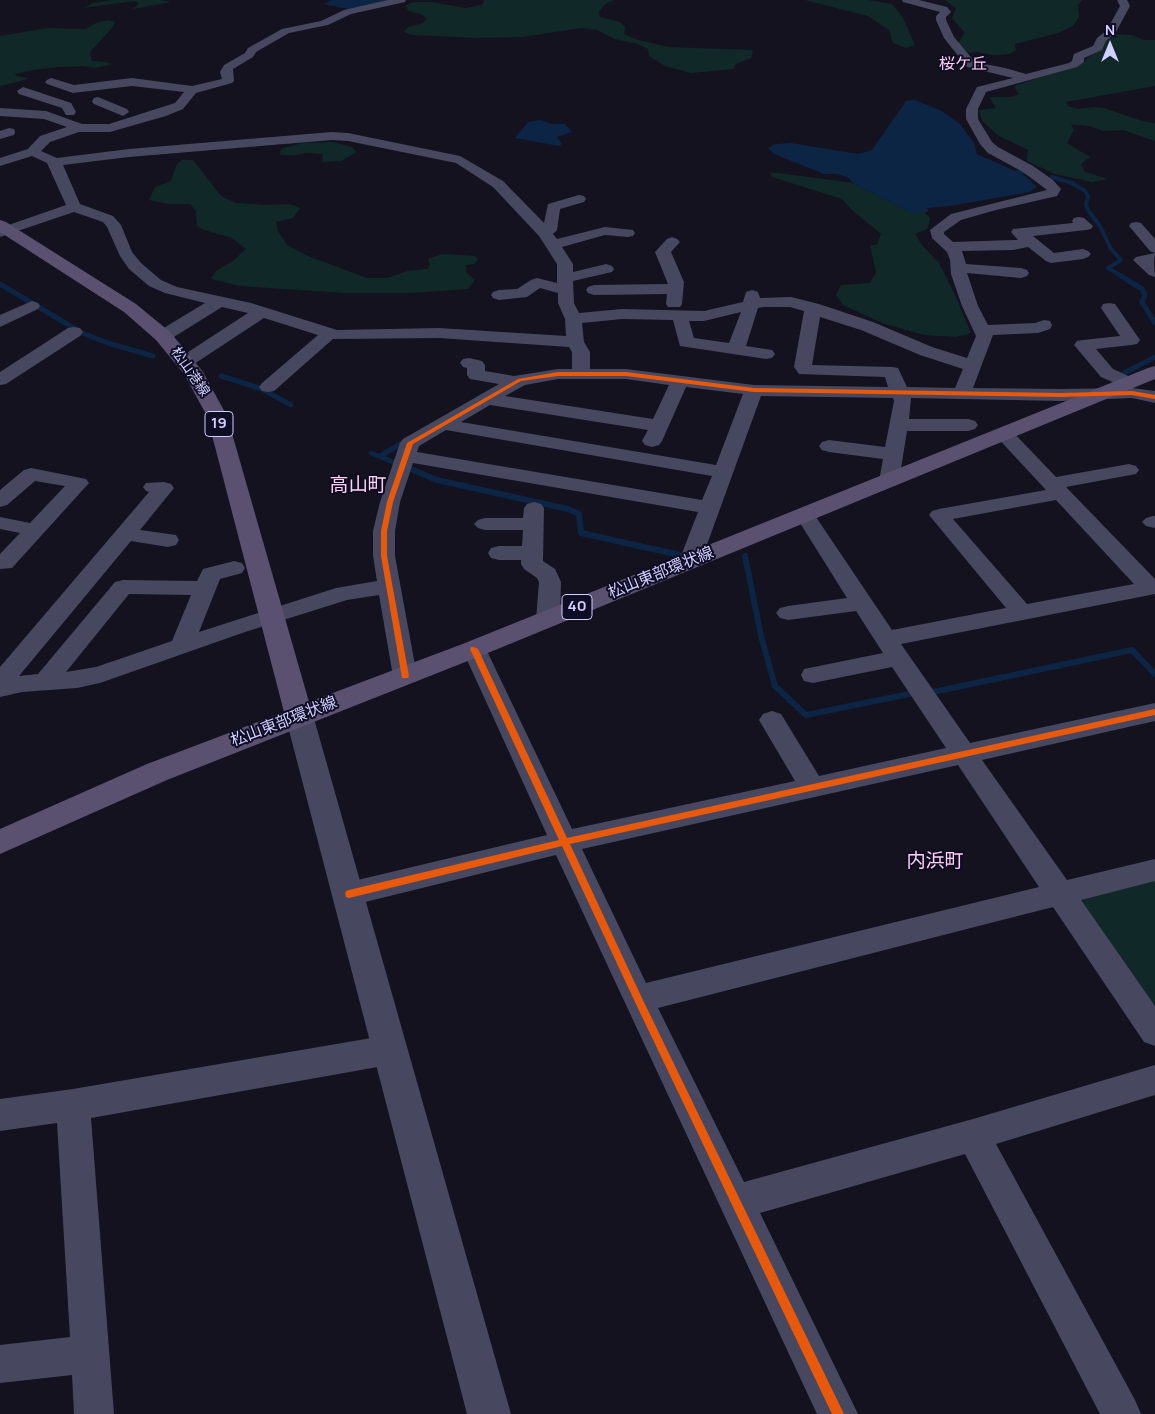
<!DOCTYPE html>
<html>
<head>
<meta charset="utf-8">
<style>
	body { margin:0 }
	#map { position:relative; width:1155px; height:1414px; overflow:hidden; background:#13121e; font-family:Manrope,sans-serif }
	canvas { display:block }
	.north { position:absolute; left:1085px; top:20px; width:50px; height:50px; -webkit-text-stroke:4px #0f0d23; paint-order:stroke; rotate:0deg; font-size:14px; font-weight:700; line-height:20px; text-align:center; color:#d0cfff }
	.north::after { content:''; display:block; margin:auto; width:18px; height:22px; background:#d0cfff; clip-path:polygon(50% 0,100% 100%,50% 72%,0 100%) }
</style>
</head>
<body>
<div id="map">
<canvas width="1155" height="1414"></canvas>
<div class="north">N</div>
</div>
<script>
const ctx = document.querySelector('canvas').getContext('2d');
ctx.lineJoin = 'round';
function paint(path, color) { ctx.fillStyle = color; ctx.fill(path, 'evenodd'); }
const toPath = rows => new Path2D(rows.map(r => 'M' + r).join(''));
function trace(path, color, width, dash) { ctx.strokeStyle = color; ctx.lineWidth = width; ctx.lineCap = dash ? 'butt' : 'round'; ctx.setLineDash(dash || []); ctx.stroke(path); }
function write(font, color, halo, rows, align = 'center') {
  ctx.font = font + ' Manrope,"Noto Sans JP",sans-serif'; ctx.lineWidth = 4; ctx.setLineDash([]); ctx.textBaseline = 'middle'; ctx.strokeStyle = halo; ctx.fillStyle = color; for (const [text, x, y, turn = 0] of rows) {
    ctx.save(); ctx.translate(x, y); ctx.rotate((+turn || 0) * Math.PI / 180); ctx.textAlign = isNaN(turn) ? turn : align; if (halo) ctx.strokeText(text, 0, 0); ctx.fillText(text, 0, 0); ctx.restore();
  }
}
paint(toPath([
	[112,0,160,0,171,2,133,9,139,3,135,1,83,8,93,3],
	[484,0,614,0,605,4,599,12,600,17,620,22,625,27,624,34,638,40,669,47,753,50,751,58,736,64,734,69,691,73,665,66,649,56,648,49,638,44,615,39,597,30,582,28,522,37,476,38,413,35,404,32,408,27,423,23,427,19,421,14,408,11,406,5,413,2,432,2,465,8,477,6,483,4],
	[805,0,868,0,892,4,903,18,915,45,906,48,893,43,889,30,868,16],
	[945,0,1082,0,1078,5,1079,17,1073,26,1058,33,1015,44,1016,50,1010,54,993,55,977,52,970,53,963,49,958,43,965,33,952,18,956,8],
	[108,20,115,22,112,28,90,52,92,61,106,62,112,64,95,68,84,66,58,67,32,70,15,74,16,76,28,78,25,80,0,86,0,36,48,28,86,29,96,23],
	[1115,34,1131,35,1144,40,1155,40,1155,86,1066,102,1068,106,1078,109,1094,107,1104,108,1142,121,1155,123,1155,141,1123,130,1104,131,1089,126,1071,124,1074,130,1067,143,1090,157,1081,164,1085,172,1108,179,1092,182,1055,174,1027,161,1028,150,999,136,982,121,979,110,996,108,989,97,1011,97,1019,94,1014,86,1084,63,1088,57,1102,50,1107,40],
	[333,142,352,147,357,152,341,161,322,162,323,154,306,153,296,155,280,155,281,149,302,143],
	[182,160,193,160,221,196,236,203,268,205,290,204,300,208,293,218,276,222,278,231,287,245,308,256,367,278,387,278,408,271,427,269,430,265,428,259,442,254,475,256,478,259,475,264,466,265,466,272,475,280,468,289,411,293,346,293,240,286,211,279,215,272,234,260,246,249,232,238,204,230,197,226,196,211,190,204,168,204,149,200,155,187,171,181,177,164],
	[770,173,779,173,853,183,912,213,925,213,930,218,929,224,927,229,915,234,922,245,939,263,954,293,971,333,956,337,924,335,882,323,843,305,836,295,841,285,870,283,876,272,870,246,877,244,881,234,853,211,842,199,772,177],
	[1155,879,1155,1018,1074,900]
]), '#102928');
paint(toPath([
	[332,0,394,0,353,10,324,4],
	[915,100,942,111,960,124,974,143,977,154,1024,175,1037,187,1030,192,950,206,927,208,928,211,925,213,912,213,853,183,847,177,837,174,824,174,774,154,768,148,775,144,791,143,858,154,872,150,906,101],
	[540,120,552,124,565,124,572,132,557,137,562,144,559,146,515,138,528,122]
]), '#0c2545');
trace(toPath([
	[1017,172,1025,172],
	[1052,177,1072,183,1085,191,1088,196,1086,205,1088,210,1100,226,1111,249,1121,260,1108,268,1123,277]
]), '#0c2545', 4);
trace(toPath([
	[1121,276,1142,289,1145,294,1142,302,1155,323],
	[0,284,82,333,108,343,153,356],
	[1124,373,1155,357],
	[221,376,262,389,291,405],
	[371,453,416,471],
	[380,456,407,440]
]), '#0c2545', 5);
trace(toPath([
	[413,470,437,480,568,509,579,514,581,533,680,555],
	[745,556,761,636,775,686,806,715,909,694,938,691,1132,650,1155,674]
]), '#0c2545', 6);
paint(toPath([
	[388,0,406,0,405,2,351,14,328,25,289,33,256,52,253,57,233,69,234,81,232,83,196,93,183,109,166,116,110,132,79,132,50,142,41,151,57,158,129,149,332,132,348,133,460,156,503,181,544,223,548,204,579,195,584,196,586,199,584,202,560,209,557,230,553,234,557,239,605,227,633,230,635,233,633,236,628,237,605,235,562,247,573,264,573,272,606,264,612,266,614,269,612,272,573,281,574,303,579,313,622,309,704,311,743,302,746,292,752,290,758,292,760,298,791,297,819,304,873,322,932,347,967,358,976,336,962,306,951,274,950,260,947,252,932,238,930,230,951,214,1047,190,1023,172,988,153,980,144,966,119,966,109,977,87,1013,78,967,67,944,38,936,20,936,16,940,12,903,2,902,0,919,0,947,7,951,12,946,17,946,20,954,37,975,62,1005,68,1026,74,1069,63,1072,61,1074,54,1093,46,1097,38,1107,30,1120,6,1117,0,1127,0,1130,6,1116,32,1106,41,1102,50,1084,58,1084,62,1077,67,986,92,978,109,978,119,992,142,998,147,1033,166,1053,180,1061,189,1057,196,996,210,961,220,944,232,944,234,953,242,1013,240,1018,240,1011,232,1013,229,1073,223,1072,221,1074,218,1079,217,1084,218,1093,226,1091,229,1086,230,1033,236,1054,253,1083,249,1088,251,1091,254,1088,257,1083,259,1051,263,1046,261,1028,247,1013,250,962,251,966,264,1021,268,1027,270,1029,273,1027,276,1021,278,967,273,978,306,988,325,1035,323,1044,320,1050,321,1052,325,1050,329,1038,333,993,335,973,388,1061,389,1126,388,1101,377,1074,345,1077,341,1083,340,1120,336,1101,308,1103,304,1109,303,1115,304,1140,340,1137,344,1131,345,1096,349,1113,369,1135,379,1138,383,1132,388,1155,391,1155,403,1132,398,1061,401,911,398,909,419,968,419,975,421,978,425,975,429,968,431,907,431,899,481,896,485,889,487,882,485,879,481,883,459,829,452,822,450,819,446,822,442,829,440,885,447,894,401,893,398,761,396,701,561,698,566,690,568,682,566,679,561,698,512,413,463,400,502,395,531,395,556,417,676,414,682,405,684,396,682,393,676,379,595,347,600,245,632,100,683,77,688,22,692,0,697,0,667,149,492,146,491,143,487,146,483,164,482,171,484,174,488,140,530,176,535,179,540,176,545,168,547,131,541,19,676,38,674,115,582,123,580,197,581,203,569,234,561,242,563,245,568,242,573,220,579,199,632,336,588,377,581,373,556,373,531,380,502,400,443,403,439,499,384,470,379,467,375,467,368,463,367,460,363,463,359,469,358,482,361,485,365,485,371,514,376,558,369,572,369,572,352,569,347,439,338,333,339,274,391,268,392,262,391,259,387,262,383,318,335,264,318,191,366,185,367,179,366,176,362,179,358,248,313,222,307,169,340,163,341,157,340,154,336,157,332,205,303,165,293,149,286,129,269,120,256,107,227,103,222,74,212,0,237,0,228,66,205,47,163,32,156,0,166,0,158,28,149,40,136,67,127,44,119,0,116,0,108,46,111,82,124,109,124,175,103,184,92,132,86,73,93,47,84,45,82,47,80,51,78,74,85,132,78,192,86,222,79,220,72,224,65,245,53,248,48,282,29,321,21,344,10,388,0],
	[332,140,348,141,456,163,493,187,539,236,557,264,557,283,537,278,531,280,517,289,499,290,493,292,491,295,493,298,499,300,527,297,540,288,558,293,558,303,565,319,566,336,439,328,337,330,251,303,177,287,161,280,141,263,132,252,121,225,113,216,80,204,63,165,129,157,332,140],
	[763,307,790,307,804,311,794,367,799,374,885,377,888,387,754,385,626,369,590,369,590,352,584,342,582,323,622,319,673,320,680,346,766,359,772,358,775,354,772,350,746,346,758,308,763,307],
	[741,312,729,343,694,338,689,321,704,321,741,312],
	[820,317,861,330,920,355,963,369,955,388,907,387,898,368,892,367,812,365,820,317],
	[558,379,626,379,669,385,653,419,505,396,525,385,558,379],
	[686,387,743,394,716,465,461,422,490,405,648,430,642,441,645,445,652,447,659,445,662,441,686,387],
	[446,430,712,476,702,500,417,452,419,446,446,430],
	[129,594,191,595,172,641,96,667,66,672,129,594],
	[23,87,71,103,76,112,74,115,66,115,62,108,19,94,17,91,23,87],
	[98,97,127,109,129,112,123,116,94,104,92,101,94,98,98,97],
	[9,128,14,129,15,132,14,135,0,139,0,131,9,128],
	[1136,222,1141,223,1155,239,1155,253,1150,251,1129,226,1131,223,1136,222],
	[672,237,677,239,680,242,671,252,684,282,682,304,680,307,668,307,666,304,667,294,594,295,588,293,586,290,588,287,594,285,668,284,655,252,667,239,672,237],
	[1155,253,1154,263,1155,277,1149,275,1133,260,1136,257,1155,253],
	[32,301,38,303,40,306,38,309,0,327,0,315,32,301],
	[74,327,80,328,83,332,80,336,6,384,0,385,0,372,68,328,74,327],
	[1004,428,1011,430,1056,477,1129,464,1136,466,1139,470,1136,474,1066,487,1155,579,1155,594,901,644,970,743,1155,703,1155,721,982,760,1067,880,1155,859,1155,881,1081,900,1155,1006,1155,1046,1144,1042,1053,907,658,1008,744,1182,973,1119,1155,1065,1155,1095,996,1144,1135,1400,1141,1414,1100,1414,965,1154,760,1213,858,1414,817,1414,556,855,349,906,339,902,335,894,339,886,349,882,547,835,462,649,466,643,474,641,482,643,486,649,572,829,795,781,759,720,763,714,772,711,781,714,819,776,946,748,892,667,813,683,804,681,801,675,804,669,883,653,856,611,788,620,780,618,776,613,780,608,788,606,847,598,795,515,798,511,805,509,812,511,892,630,1006,608,929,515,932,511,939,509,1046,490,994,434,997,430,1004,428],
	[1056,500,1134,584,1027,604,953,519,1056,500],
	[958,765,1039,887,646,983,582,849,958,765],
	[31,468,86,479,89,483,12,568,0,569,0,554,20,533,0,529,0,517,30,523,65,486,35,481,7,505,0,507,0,490,24,470,31,468],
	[534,502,541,504,544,508,543,561,555,569,561,582,560,619,556,624,548,627,540,624,536,619,539,582,537,578,524,569,521,564,521,560,499,560,491,558,488,553,491,548,499,546,522,546,523,530,485,530,478,528,474,524,478,520,485,518,523,518,524,508,527,504,534,502],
	[1153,516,1155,516,1155,528,1146,526,1142,522,1146,518,1153,516],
	[389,1035,400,1040,405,1050,400,1060,389,1065,91,1118,114,1414,74,1414,72,1375,0,1383,0,1345,70,1337,57,1123,0,1131,0,1099,73,1089,389,1035]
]), '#47485f');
paint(toPath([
	[299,705,309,708,313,715,511,1414,467,1414,285,715,289,708,299,705]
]), '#47485f');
paint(toPath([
	[0,220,6,222,136,304,170,332,203,372,227,416,309,702,465,643,1148,368,1155,366,1155,379,483,655,167,780,0,854,0,829,147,764,284,712,207,416,184,374,156,340,124,312,0,232,0,220]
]), '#5a5171');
paint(toPath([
	[558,372,626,372,754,388,1061,393,1132,391,1155,395,1155,399,1132,395,1061,397,754,392,626,376,558,376,521,381,413,444,393,502,387,531,387,556,409,676,408,678,402,678,381,556,381,531,387,502,407,443,518,379,558,372],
	[471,647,474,647,478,649,567,838,1155,709,1155,715,570,844,641,996,844,1414,832,1414,635,1002,562,846,349,898,346,897,345,894,346,891,349,890,559,840,470,649,471,647]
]), '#e8590c');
write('14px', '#d0cfff', '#0f0d23', [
	["松山港線",190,372,55]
]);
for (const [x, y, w] of [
	[219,424,28],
	[577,607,30]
]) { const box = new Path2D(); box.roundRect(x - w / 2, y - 12.5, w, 25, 4); ctx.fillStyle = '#0f0d23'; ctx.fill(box); trace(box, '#d0cfff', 1); }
write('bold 15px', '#d0cfff', null, [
	["19",219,424],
	["40",577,607]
]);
write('16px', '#ffd1f2', '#0f0d23', [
	["桜ケ丘",963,65]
]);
write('16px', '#d0cfff', '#0f0d23', [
	["松山東部環状線",661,573,-22],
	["松山東部環状線",284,722,-21]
]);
write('19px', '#ffd1f2', '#0f0d23', [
	["高山町",358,486],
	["内浜町",935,862]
]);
</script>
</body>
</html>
